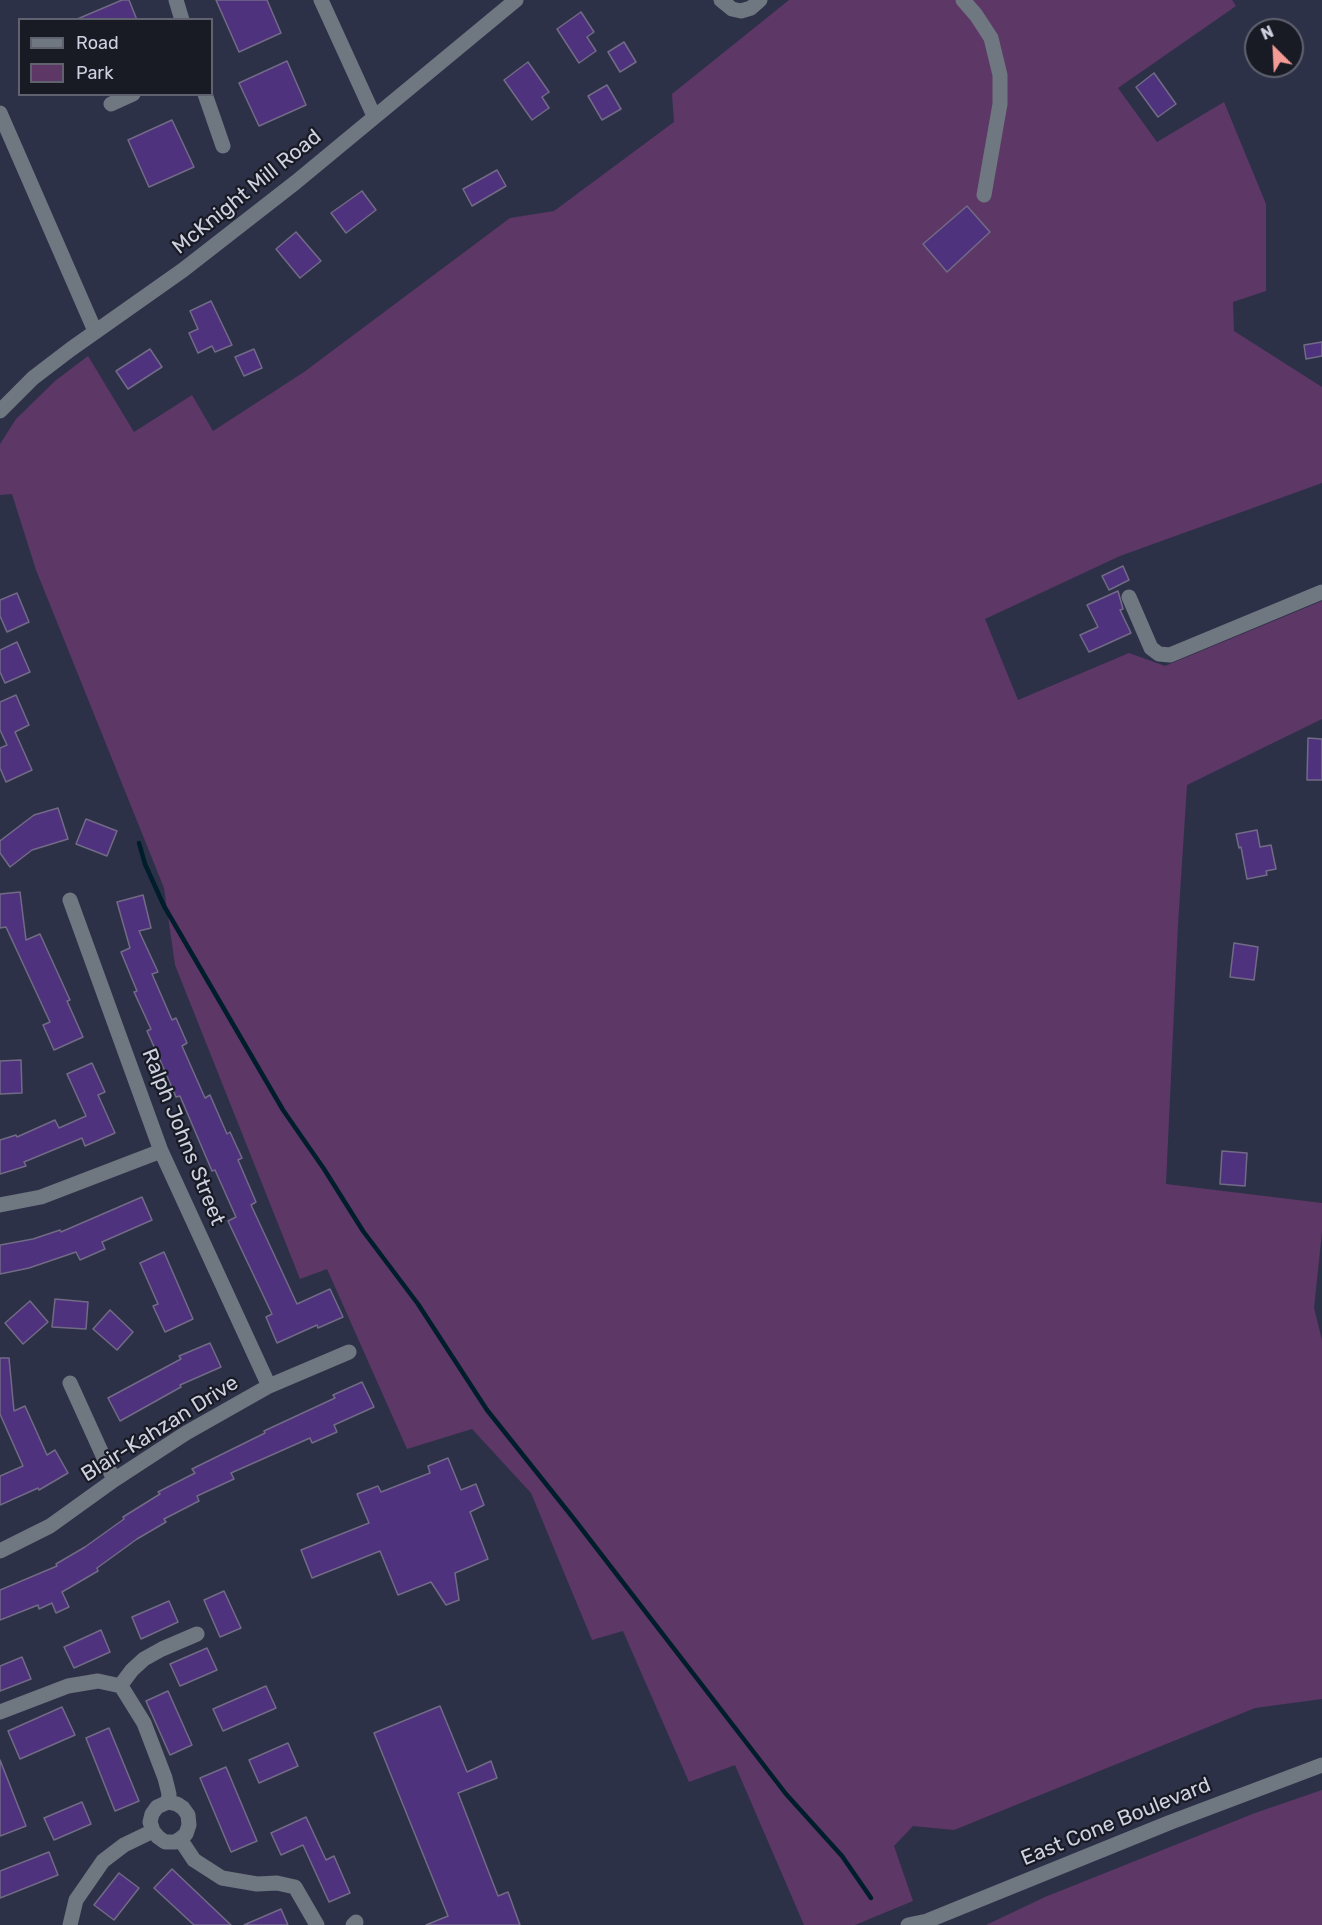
<!DOCTYPE html>
<html>
<head>
<meta charset="utf-8">
<style>
	body { margin:0 }
	#map { position:relative; width:1322px; height:1925px; overflow:hidden; background:#2d3148; font-family:Rubik,sans-serif }
	canvas { display:block }
	.legend { position:absolute; left:18px; top:18px; width:195px; height:78px; box-sizing:border-box; background:#181a24; border:2px solid #60636f; margin:0; padding:8px 10px; list-style:none; font-size:18px; color:#cdd1e0 }
	.legend li { display:flex; align-items:center; gap:12px; height:30px }
	.legend b { width:30px; border:2px solid #60636f }
	.north { position:absolute; left:1244px; top:18px; width:60px; height:60px; box-sizing:border-box; background:#181a24; border:2px solid #60636f; border-radius:50%; rotate:336deg; font-size:16px; font-weight:700; line-height:24px; text-align:center; color:#cdd1e0 }
	.north::after { content:''; display:block; margin:auto; width:21px; height:27px; background:#f59b96; clip-path:polygon(50% 0,100% 100%,50% 72%,0 100%) }
</style>
</head>
<body>
<div id="map">
<canvas width="1322" height="1925"></canvas>
<ul class="legend">
<li><b style="height:8px;background:#6f7781"></b>Road</li>
<li><b style="height:16px;background:#5d3766"></b>Park</li>
</ul>
<div class="north">N</div>
</div>
<script>
const ctx = document.querySelector('canvas').getContext('2d');
ctx.lineJoin = 'round';
function paint(path, color) { ctx.fillStyle = color; ctx.fill(path, 'evenodd'); }
const toPath = rows => new Path2D(rows.map(r => 'M' + r).join(''));
function trace(path, color, width, dash) { ctx.strokeStyle = color; ctx.lineWidth = width; ctx.lineCap = dash ? 'butt' : 'round'; ctx.setLineDash(dash || []); ctx.stroke(path); }
function write(font, color, halo, rows, align = 'center') {
  ctx.font = font + ' Rubik,sans-serif'; ctx.lineWidth = 4.5; ctx.setLineDash([]); ctx.textBaseline = 'middle'; ctx.strokeStyle = halo; ctx.fillStyle = color; for (const [text, x, y, turn = 0] of rows) {
    ctx.save(); ctx.translate(x, y); ctx.rotate((+turn || 0) * Math.PI / 180); ctx.textAlign = isNaN(turn) ? turn : align; if (halo) ctx.strokeText(text, 0, 0); ctx.fillText(text, 0, 0); ctx.restore();
  }
}
paint(toPath([
	[789,0,1232,0,1236,6,1118,88,1157,142,1224,102,1266,204,1266,291,1233,302,1234,331,1322,387,1322,483,1120,556,985,619,1018,700,1129,653,1165,666,1322,601,1322,719,1187,785,1178,925,1166,1184,1322,1203,1322,1232,1314,1308,1322,1340,1322,1699,1255,1708,954,1830,913,1826,894,1846,913,1901,855,1925,804,1925,735,1765,689,1782,623,1631,592,1640,531,1493,472,1429,407,1449,327,1269,300,1279,175,965,164,888,36,570,12,494,0,495,0,444,16,419,55,381,88,356,134,432,192,395,213,431,304,372,510,218,554,211,674,122,672,94],
	[1322,1790,1322,1925,986,1925,1045,1897,1255,1813]
]), '#5d3766');
trace(toPath([
	[139,843,145,864,164,906,283,1110,324,1169,363,1231,418,1304,487,1410,574,1519,786,1794,842,1856,871,1898]
]), '#001d2c', 4.5);
const building = toPath([
	[122,0,129,0,137,20,75,20,122,0],
	[216,0,267,0,281,33,239,52,216,0],
	[581,12,594,32,587,37,596,51,579,63,557,29,581,12],
	[624,42,636,62,620,72,608,52,624,42],
	[287,61,306,105,259,126,239,83,287,61],
	[528,62,549,92,542,97,549,108,532,120,504,80,528,62],
	[1154,73,1176,104,1158,117,1136,87,1154,73],
	[607,85,621,109,602,120,588,96,607,85],
	[172,120,194,167,149,187,128,140,172,120],
	[497,170,506,186,472,206,463,189,497,170],
	[362,191,376,210,346,233,331,213,362,191],
	[967,206,990,232,947,272,923,244,967,206],
	[296,232,321,261,300,278,276,249,296,232],
	[211,301,232,345,215,352,212,346,198,353,189,333,198,329,190,311,211,301],
	[1322,342,1322,356,1306,359,1304,345,1322,342],
	[150,349,162,367,128,389,116,371,150,349],
	[254,349,262,368,244,376,235,357,254,349],
	[1123,566,1129,580,1109,590,1102,576,1123,566],
	[1118,591,1123,609,1120,610,1131,633,1089,652,1080,635,1098,627,1087,605,1118,591],
	[17,593,29,622,7,632,0,616,0,600,17,593],
	[17,642,30,672,5,683,0,672,0,650,17,642],
	[16,695,29,725,15,732,32,770,6,782,0,768,0,748,7,745,0,730,0,702,16,695],
	[1308,738,1322,739,1322,780,1307,780,1308,738],
	[58,808,68,839,32,850,10,867,0,853,0,841,34,815,58,808],
	[86,819,117,831,107,856,76,844,86,819],
	[1257,830,1260,847,1271,845,1276,869,1266,871,1267,875,1247,879,1241,847,1239,848,1236,834,1257,830],
	[20,892,26,940,40,934,70,1000,67,1001,83,1037,54,1050,43,1025,50,1022,6,927,0,928,0,894,20,892],
	[143,895,151,928,139,931,158,972,152,974,172,1020,176,1018,187,1043,182,1046,205,1098,210,1095,227,1134,230,1132,242,1158,238,1160,256,1202,251,1205,297,1304,330,1289,343,1317,318,1328,317,1325,277,1343,266,1317,272,1314,228,1221,236,1217,215,1170,212,1171,180,1096,176,1097,164,1069,147,1031,151,1029,134,992,137,991,121,952,130,948,117,902,143,895],
	[1234,943,1258,947,1254,980,1230,977,1234,943],
	[21,1060,22,1093,0,1094,0,1061,21,1060],
	[92,1063,105,1092,98,1095,115,1133,85,1146,82,1138,24,1162,26,1166,0,1174,0,1140,16,1135,17,1137,55,1120,59,1128,86,1116,67,1074,92,1063],
	[1222,1151,1247,1153,1245,1186,1220,1184,1222,1151],
	[142,1197,152,1220,102,1242,105,1249,80,1260,76,1252,29,1268,0,1274,0,1245,33,1239,60,1230,61,1232,142,1197],
	[164,1252,193,1319,165,1332,153,1306,158,1304,140,1263,164,1252],
	[55,1299,88,1302,86,1329,52,1327,55,1299],
	[30,1301,48,1322,23,1344,5,1323,30,1301],
	[110,1310,133,1332,117,1350,93,1329,110,1310],
	[210,1343,221,1367,180,1385,181,1387,120,1421,108,1398,181,1359,179,1356,210,1343],
	[0,1358,9,1358,14,1411,25,1406,47,1455,55,1450,68,1473,39,1490,38,1488,0,1505,0,1476,23,1466,0,1414,0,1358],
	[362,1382,374,1407,334,1425,337,1432,312,1443,310,1438,231,1473,234,1479,197,1496,199,1501,164,1519,166,1522,137,1539,97,1568,98,1571,62,1592,69,1607,56,1613,52,1603,39,1609,38,1605,0,1620,0,1590,57,1566,56,1564,85,1547,124,1519,123,1517,160,1494,158,1492,195,1473,192,1469,265,1433,264,1431,335,1398,333,1395,362,1382],
	[448,1458,461,1490,476,1484,484,1505,470,1512,488,1559,455,1573,459,1600,446,1605,431,1582,398,1595,380,1551,312,1578,301,1550,369,1523,357,1494,378,1486,381,1492,430,1473,428,1466,448,1458],
	[224,1591,241,1628,220,1637,204,1600,224,1591],
	[169,1601,178,1622,141,1639,132,1617,169,1601],
	[101,1630,110,1652,74,1668,64,1647,101,1630],
	[207,1648,217,1670,180,1686,170,1664,207,1648],
	[22,1657,31,1679,0,1691,0,1666,22,1657],
	[266,1686,276,1708,223,1731,213,1709,266,1686],
	[168,1691,192,1745,170,1755,146,1701,168,1691],
	[440,1706,467,1772,491,1761,497,1778,458,1793,498,1896,508,1892,520,1925,426,1925,448,1916,374,1733,440,1706],
	[62,1707,75,1735,20,1759,8,1731,62,1707],
	[109,1728,139,1801,115,1811,86,1738,109,1728],
	[288,1743,298,1766,259,1783,249,1760,288,1743],
	[0,1760,26,1826,0,1836,0,1760],
	[226,1767,257,1841,231,1852,200,1778,226,1767],
	[82,1802,91,1824,54,1840,44,1818,82,1802],
	[306,1817,326,1860,334,1856,350,1893,329,1902,303,1845,281,1855,271,1833,306,1817],
	[49,1852,58,1875,0,1898,0,1871,49,1852],
	[172,1869,231,1925,194,1925,154,1888,172,1869],
	[119,1873,139,1888,114,1920,94,1905,119,1873],
	[281,1909,288,1925,244,1925,281,1909]
]);
paint(building, '#4e327d');
trace(building, '#726b86', 1.5);
trace(toPath([
	[176,0,182,20],
	[321,0,374,116],
	[721,0,732,9,741,11,751,8,760,0],
	[963,0,976,15,991,38,1000,75,1000,104,984,195],
	[205,94,223,146],
	[111,104,133,94],
	[0,113,95,331],
	[0,411,33,378,71,349,183,270,296,182,516,0],
	[1129,597,1151,648,1159,654,1170,655,1322,592],
	[70,900,161,1151,269,1386],
	[0,1205,41,1197,161,1151],
	[70,1383,114,1480],
	[0,1551,50,1526,114,1480,186,1433,269,1386,349,1352],
	[120,1686,132,1670,144,1659,162,1649,197,1634],
	[0,1712,68,1686,98,1681,121,1686,144,1723,165,1778,169,1794,168,1802],
	[168,1802,157,1807,152,1814,150,1822,153,1831,158,1837,165,1842,175,1842,180,1839],
	[168,1802,177,1804,183,1808,188,1815,189,1825,186,1834,180,1839],
	[180,1839,194,1860,222,1878,257,1884,277,1883,295,1887,317,1925],
	[70,1925,76,1900,103,1861,124,1845,153,1831],
	[353,1925,356,1922],
	[908,1925,927,1921,1171,1822,1322,1765]
]), '#6f7781', 15);
write('21px', '#cdd1e0', '#181a24', [
	["McKnight Mill Road",247,192,-39],
	["Ralph Johns Street",183,1137,68],
	["Blair-Kahzan Drive",160,1429,-32],
	["East Cone Boulevard",1116,1822,-22]
]);
</script>
</body>
</html>
